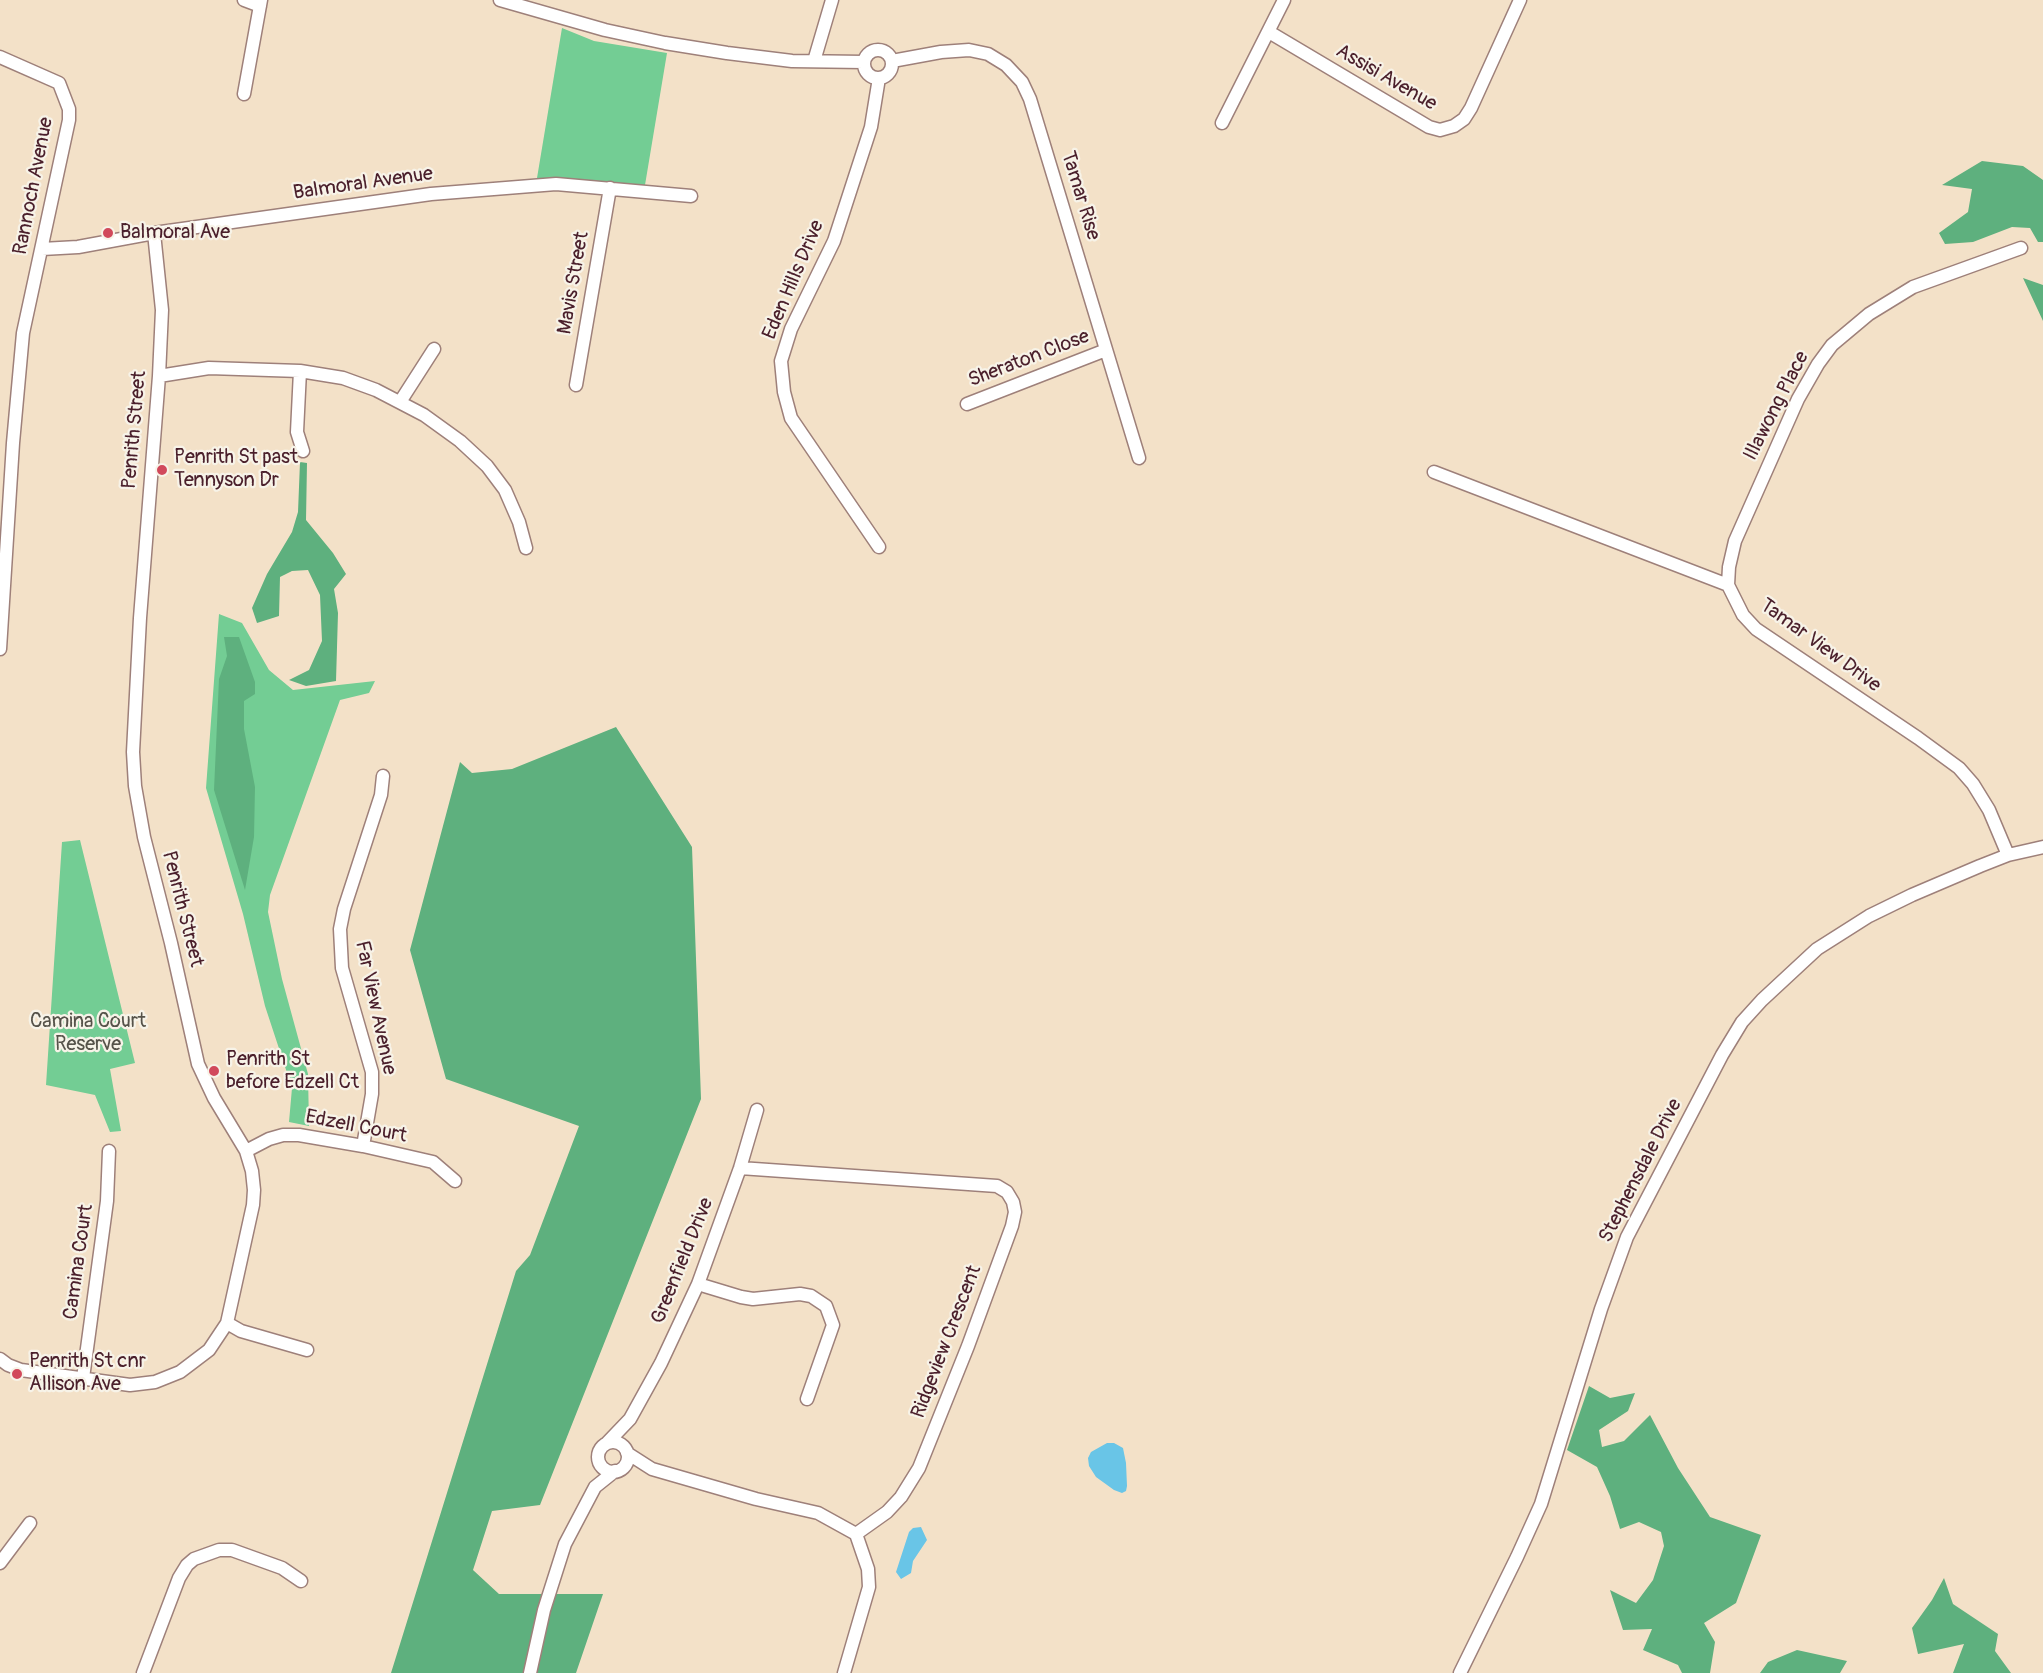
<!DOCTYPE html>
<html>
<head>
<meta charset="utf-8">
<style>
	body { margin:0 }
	canvas { display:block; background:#f3e1c8 }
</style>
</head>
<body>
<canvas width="2043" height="1673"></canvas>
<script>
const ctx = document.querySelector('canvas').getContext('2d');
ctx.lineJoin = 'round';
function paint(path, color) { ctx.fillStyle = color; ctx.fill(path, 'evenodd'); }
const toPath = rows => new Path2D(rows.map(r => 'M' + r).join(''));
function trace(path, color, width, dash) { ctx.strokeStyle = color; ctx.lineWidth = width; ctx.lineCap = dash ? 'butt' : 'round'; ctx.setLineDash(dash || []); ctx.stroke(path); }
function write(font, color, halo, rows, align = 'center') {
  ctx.font = font + ' Pangolin,sans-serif'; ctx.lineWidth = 4.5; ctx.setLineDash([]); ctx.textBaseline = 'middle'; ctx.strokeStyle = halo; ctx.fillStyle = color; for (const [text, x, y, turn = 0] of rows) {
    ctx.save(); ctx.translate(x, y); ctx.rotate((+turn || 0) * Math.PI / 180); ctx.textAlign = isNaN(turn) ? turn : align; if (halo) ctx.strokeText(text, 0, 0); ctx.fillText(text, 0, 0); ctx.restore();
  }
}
paint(toPath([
	[562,28,594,41,667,53,645,185,537,178],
	[219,614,242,623,269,670,293,690,375,681,369,693,340,700,270,895,268,912,282,979,308,1074,309,1126,289,1122,292,1088,265,1006,243,914,206,788],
	[80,840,135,1063,110,1069,121,1131,110,1132,95,1095,46,1085,62,842]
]), '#73cd94');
paint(toPath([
	[1982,161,2023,166,2043,180,2043,242,2038,242,2030,228,2012,227,1973,242,1945,244,1939,233,1968,212,1972,189,1942,185],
	[2023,278,2043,285,2043,321],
	[300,462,307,463,306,520,333,553,346,574,334,589,338,613,336,681,306,686,289,680,309,670,322,641,320,595,308,570,292,571,280,577,279,616,257,623,252,608,267,574,292,532,298,512],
	[224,637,239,637,255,682,255,694,244,701,244,729,255,787,254,837,245,890,214,790,219,679,227,656],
	[616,727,692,847,701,1099,540,1505,492,1511,473,1570,499,1594,603,1594,576,1673,391,1673,516,1271,530,1255,579,1126,446,1079,410,950,460,762,472,773,512,769],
	[1589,1386,1610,1398,1635,1393,1628,1411,1599,1430,1602,1447,1624,1441,1650,1415,1678,1468,1710,1517,1761,1535,1736,1603,1704,1623,1715,1642,1710,1673,1682,1673,1678,1665,1643,1650,1652,1629,1623,1630,1610,1590,1636,1603,1653,1580,1664,1546,1661,1532,1639,1522,1620,1529,1610,1496,1597,1467,1567,1450],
	[1944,1578,1953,1604,1998,1634,1995,1651,2011,1673,1953,1673,1964,1644,1918,1654,1912,1628,1932,1600],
	[1797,1650,1847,1661,1840,1673,1760,1673,1768,1662]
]), '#5eb07e');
paint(toPath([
	[1114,1443,1123,1448,1126,1463,1127,1486,1126,1491,1122,1493,1114,1490,1096,1477,1089,1466,1088,1458,1091,1452,1107,1443],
	[921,1527,927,1540,913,1561,911,1573,901,1579,896,1572,909,1532,913,1528]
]), '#69c5e7');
const minor = toPath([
	[244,0,260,6],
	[500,0,605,30,665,43,727,53,792,61,864,62],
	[1269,32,1429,127,1440,130,1454,126,1464,119,1471,108,1520,0],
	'864 64a14 14 0 1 1 28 0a14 14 0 1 1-28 0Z',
	[0,57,59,83,69,109,69,120,23,333,13,443,0,649],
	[814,61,832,0],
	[892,61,941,52,969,50,988,54,1006,65,1022,82,1030,99,1139,458],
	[879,78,871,127,834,241,791,329,781,361,784,392,791,418,879,547],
	[244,94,261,0],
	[1222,123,1284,0],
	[42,249,78,247,154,233,431,194,556,184,691,196],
	[300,371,297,432,303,451],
	[159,376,209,368,300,371,343,378,376,390,424,415,460,441,487,466,505,490,519,522,526,548],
	[576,385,610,188],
	[400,402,434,349],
	[967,404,1106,350],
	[1434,472,1728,585,1743,615,1756,629,1918,738,1959,768,1973,784,1989,810,2008,855],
	[1728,585,1729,567,1735,541,1798,399,1818,364,1832,345,1869,314,1913,287,2021,248],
	[363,1146,372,1094,372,1072,342,968,340,929,344,909,381,795,383,776],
	[246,1151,269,1139,283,1135,299,1135,363,1146,433,1162,455,1181],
	[740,1168,997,1186,1007,1192,1013,1202,1015,1212,1012,1226,968,1346,919,1468,901,1497,887,1512,856,1534],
	[698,1284,741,1297,753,1299,800,1294,811,1296,826,1306,833,1325,807,1399],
	[227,1323,241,1331,307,1350],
	[0,1359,8,1365,21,1370,130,1385,155,1382,180,1372,209,1350,227,1323,253,1205,254,1190,252,1171,246,1151,214,1098,198,1064,171,943,144,837,135,786,133,752,140,618,159,376,162,310,154,233],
	[83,1378,107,1201,109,1151],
	'598 1457a15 15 0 1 1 30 0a15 15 0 1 1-30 0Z',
	[607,1443,630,1419,661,1363,698,1284,740,1168,757,1110],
	[627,1453,652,1469,756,1499,818,1513,856,1534],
	[0,1563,30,1523],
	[143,1673,179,1578,187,1565,194,1559,219,1550,232,1550,282,1568,301,1581],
	[530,1673,544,1610,565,1544,595,1487,615,1471],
	[844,1673,869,1587,868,1569,856,1534],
	[1460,1673,1517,1557,1541,1504,1601,1309,1627,1237,1722,1055,1742,1022,1762,1000,1817,949,1869,916,1912,895,1980,866,2008,855,2043,847]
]);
trace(minor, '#9e807a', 15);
trace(minor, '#fff', 12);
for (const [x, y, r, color] of [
	[108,233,6,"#d1495b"],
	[162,470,6,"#d1495b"],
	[214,1071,6,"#d1495b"],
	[17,1374,6,"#d1495b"]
]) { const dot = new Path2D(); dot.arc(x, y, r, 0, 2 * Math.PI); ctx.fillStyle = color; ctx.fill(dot); trace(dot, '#f7f3e8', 2); }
write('20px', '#4a1f2b', '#f7f3e8', [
	["Assisi Avenue",1386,78,30],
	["Balmoral Avenue",363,184,-8],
	["Rannoch Avenue",34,186,-79],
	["Tamar Rise",1080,196,73],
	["Eden Hills Drive",794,280,-67],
	["Mavis Street",574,283,-80],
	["Sheraton Close",1029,359,-21],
	["Illawong Place",1777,406,-63],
	["Penrith Street",135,430,-85],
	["Tamar View Drive",1820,646,36],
	["Penrith Street",182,909,76],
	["Far View Avenue",375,1008,78],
	["Edzell Court",356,1127,11],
	["Stephensdale Drive",1641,1171,-63],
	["Greenfield Drive",683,1261,-68],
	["Camina Court",79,1262,-82],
	["Ridgeview Crescent",947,1342,-69]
]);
write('20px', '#4a1f2b', '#f7f3e8', [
	["Balmoral Ave",120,233],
	["Penrith St past",174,458],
	["Tennyson Dr",174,481],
	["Penrith St",226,1060],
	["before Edzell Ct",226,1083],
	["Penrith St cnr",29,1362],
	["Allison Ave",29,1385]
], 'left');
write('20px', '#56534a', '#f7f3e8', [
	["Camina Court",88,1022],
	["Reserve",88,1045]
]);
</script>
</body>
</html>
